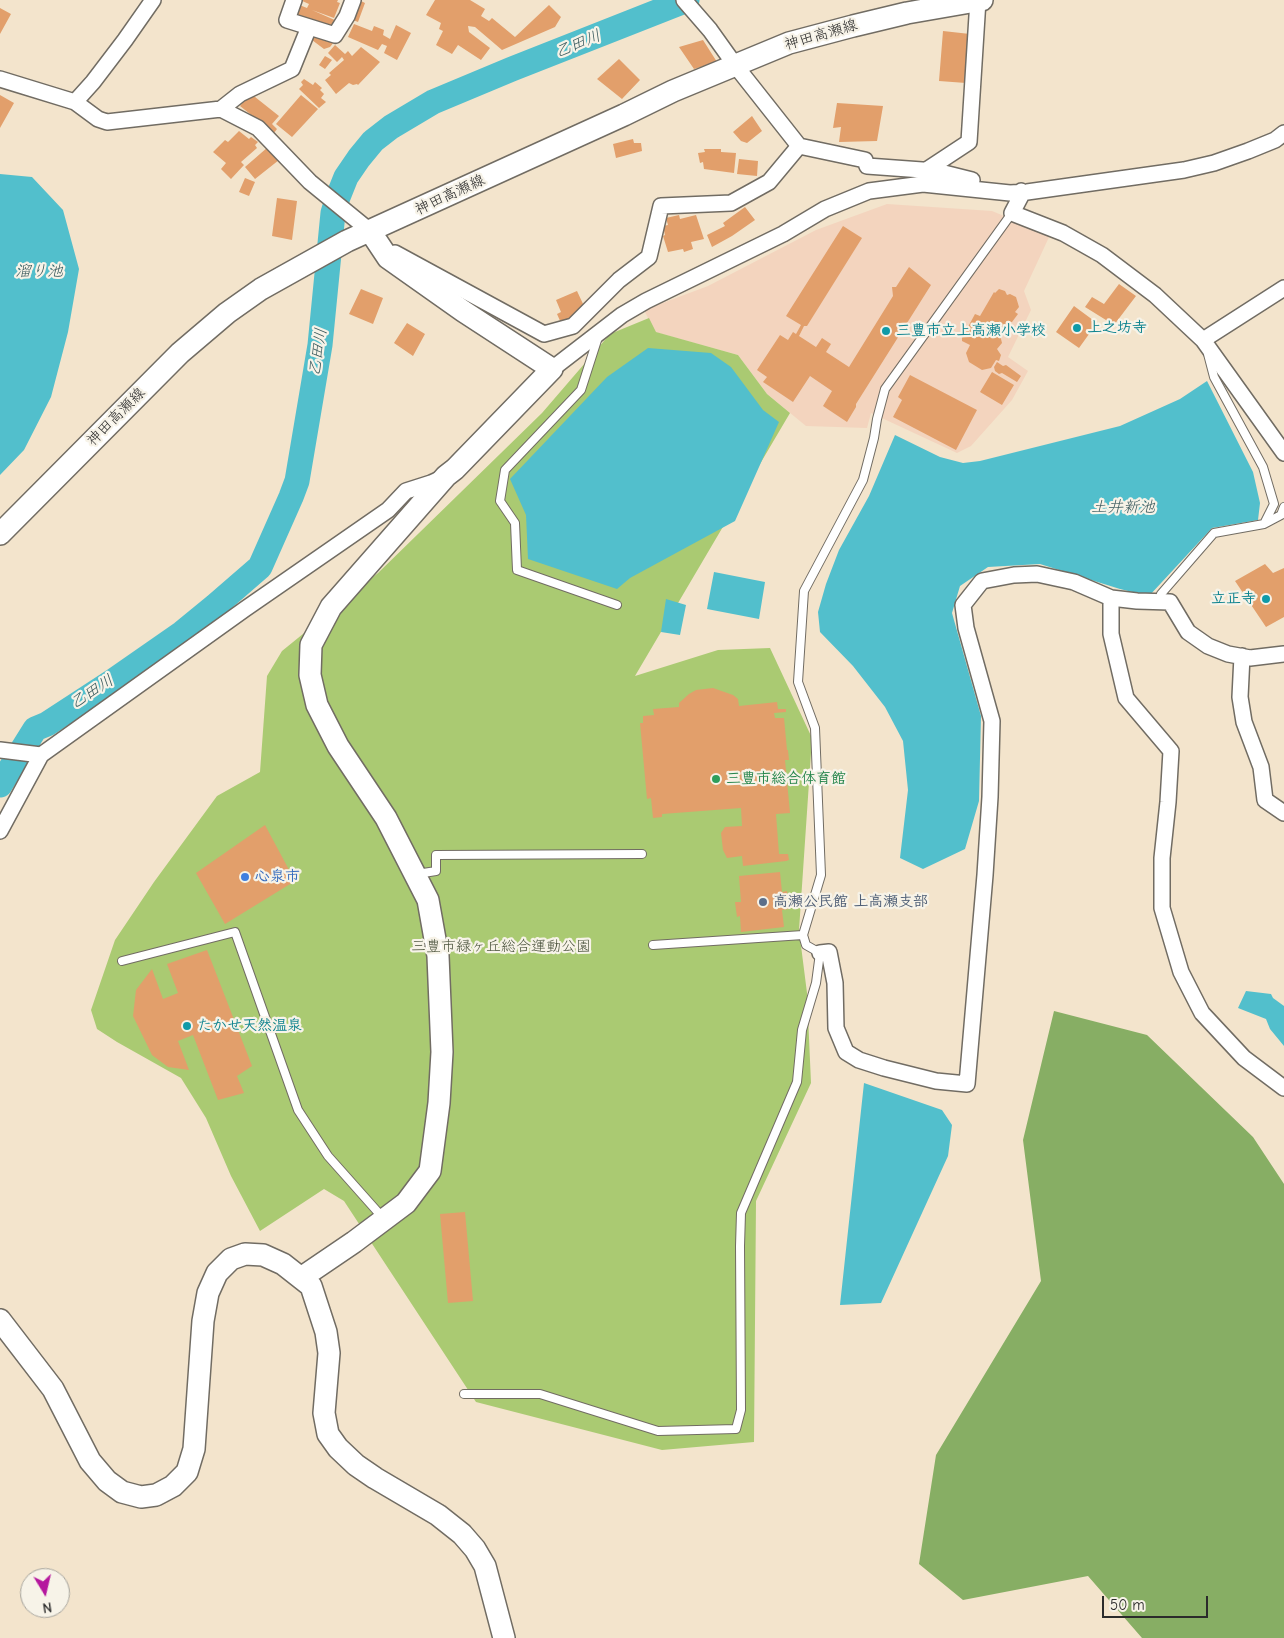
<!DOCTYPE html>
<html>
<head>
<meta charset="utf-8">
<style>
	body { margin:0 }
	#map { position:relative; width:1284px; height:1638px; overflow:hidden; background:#f3e4cc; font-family:"Comic Neue",sans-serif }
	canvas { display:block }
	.north { position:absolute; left:20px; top:1568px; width:50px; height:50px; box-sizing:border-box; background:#f7f3e8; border:1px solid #a5a39c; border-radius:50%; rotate:171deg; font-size:14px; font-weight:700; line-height:20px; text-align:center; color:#2b2b2b }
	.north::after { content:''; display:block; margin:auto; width:18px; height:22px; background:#b5179e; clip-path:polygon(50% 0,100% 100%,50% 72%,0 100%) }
	.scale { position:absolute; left:1102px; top:1596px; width:106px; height:22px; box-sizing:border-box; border:2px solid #2b2b2b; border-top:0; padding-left:6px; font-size:15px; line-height:18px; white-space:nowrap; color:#2b2b2b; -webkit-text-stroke:4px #f7f3e8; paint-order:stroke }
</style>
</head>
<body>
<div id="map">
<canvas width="1284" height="1638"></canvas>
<div class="north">N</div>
<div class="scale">50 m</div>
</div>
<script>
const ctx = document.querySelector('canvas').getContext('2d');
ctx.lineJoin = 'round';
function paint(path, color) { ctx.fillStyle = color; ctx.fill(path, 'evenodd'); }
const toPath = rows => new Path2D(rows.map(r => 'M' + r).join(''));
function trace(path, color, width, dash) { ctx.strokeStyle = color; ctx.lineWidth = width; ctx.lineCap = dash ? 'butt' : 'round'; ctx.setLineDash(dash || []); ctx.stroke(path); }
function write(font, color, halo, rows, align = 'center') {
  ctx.font = font + ' "Comic Neue","Klee One",sans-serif'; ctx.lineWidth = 4.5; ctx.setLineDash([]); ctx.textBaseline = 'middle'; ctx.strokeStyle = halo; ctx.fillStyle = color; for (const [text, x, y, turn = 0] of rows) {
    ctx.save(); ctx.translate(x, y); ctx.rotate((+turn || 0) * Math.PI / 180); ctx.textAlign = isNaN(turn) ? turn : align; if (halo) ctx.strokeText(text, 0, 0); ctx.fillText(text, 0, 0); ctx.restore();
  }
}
paint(toPath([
	[887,204,992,211,1050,235,1024,291,1031,310,1008,357,1028,371,1012,400,971,446,957,453,871,413,867,428,806,426,767,394,738,355,655,332,644,310,708,286,816,230]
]), '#f3d4be');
paint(toPath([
	[649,318,656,332,738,355,767,394,790,413,635,676,718,650,770,648,812,738,799,930,807,993,811,1083,756,1201,754,1442,662,1450,476,1402,344,1201,324,1189,260,1231,231,1176,206,1118,181,1078,117,1042,97,1029,91,1010,115,940,154,882,217,796,260,772,267,676,282,651,378,573,542,413,610,334]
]), '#aaca72');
paint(toPath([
	[1054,1011,1147,1035,1253,1137,1284,1184,1284,1638,1142,1638,1088,1576,963,1600,919,1564,936,1455,1041,1281,1023,1140]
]), '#87ae64');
paint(toPath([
	[0,174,32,177,63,210,79,269,68,332,51,397,24,450,0,475],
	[648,348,711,353,731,367,763,410,779,422,735,521,630,578,617,589,528,559,526,515,510,479,607,377],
	[1207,381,1253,472,1260,503,1258,520,1212,528,1149,596,1120,589,1040,564,988,567,960,586,952,613,981,716,979,801,965,849,923,869,900,858,908,790,903,741,885,707,853,666,820,632,818,612,826,584,839,550,869,496,895,435,940,457,963,463,980,461,1120,426,1180,399],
	[714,572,765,582,759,619,707,609],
	[666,599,686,605,680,635,661,632],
	[1246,991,1271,994,1273,998,1284,1006,1284,1046,1270,1029,1266,1019,1238,1008],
	[864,1083,942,1110,952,1125,948,1156,881,1303,840,1305]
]), '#52bfcc');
trace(toPath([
	[0,785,35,729,47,724,113,681,182,633,215,606,260,567,291,497,297,481,320,345,333,213,338,197,346,177,359,158,373,141,391,127,433,102,512,69,687,0]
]), '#52bfcc', 25);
paint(toPath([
	[300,0,338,0,337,2,340,3,334,18,312,10,337,21,333,30,293,13,297,4,307,8,309,4],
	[359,0,365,3,358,22,350,19],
	[435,0,470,0,485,9,481,16,489,21,492,18,515,37,549,5,561,17,555,27,502,50,475,27,468,26,469,32,490,48,481,60,458,45,452,54,436,45,443,31,439,29,441,23,426,15],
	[0,8,11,14,0,34],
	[354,24,372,31,374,26,384,30,383,35,390,39,396,25,411,33,397,60,384,53,387,46,382,44,378,50,348,37],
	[943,31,970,34,966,83,939,81],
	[318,33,334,42,330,47,324,49,312,40],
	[703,40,717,62,694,69,679,47],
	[335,45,345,54,348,51,352,56,361,47,380,62,358,85,357,84,353,85,349,83,336,94,325,80,331,75,329,73,344,60,342,57,337,62,328,53],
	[325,56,332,60,325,69,319,65],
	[619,59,640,80,622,99,597,79],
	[304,79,313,85,315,82,322,88,320,90,324,94,321,98,326,102,319,108,299,89,303,85,301,82],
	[250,93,279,116,272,124,277,129,274,133,240,106],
	[0,95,14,103,0,128],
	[301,95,318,109,292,137,276,124],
	[837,103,883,106,877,141,839,142,841,127,833,128],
	[752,116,762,131,747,143,741,141,733,132],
	[239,131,249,139,251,137,258,142,255,145,257,148,241,162,244,165,231,179,221,169,226,163,213,152,225,140,228,142],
	[633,139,634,143,641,143,642,151,616,158,613,144],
	[268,147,279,160,255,179,245,167],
	[704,149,721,149,721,152,736,153,734,173,704,169,703,162,700,163,698,153,705,152],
	[739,159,758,161,757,176,737,174],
	[245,178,255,182,249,196,239,192],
	[277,198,297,201,292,240,272,236],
	[745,207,755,220,732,236,712,247,707,235,725,226,723,223],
	[679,215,680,219,696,215,704,239,691,242,693,249,684,252,683,249,668,252,663,236,665,235,663,226,668,225,666,218],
	[843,226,862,238,807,326,804,326,799,336,816,347,822,338,831,344,826,352,849,367,893,296,892,287,896,287,909,267,931,285,856,404,856,407,847,422,823,406,832,391,810,376,793,402,763,382,767,377,757,370,780,335,788,340,793,332,796,334,801,325,786,316],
	[1119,284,1136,296,1114,325,1085,307,1092,297,1104,304],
	[361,289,383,298,373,324,349,314],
	[999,289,1005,291,1007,295,1010,294,1016,297,1019,307,1015,312,1018,314,1012,322,1010,322,1007,330,1000,330,998,334,1000,335,1002,343,997,349,1001,355,999,361,996,360,991,368,982,370,969,362,966,353,970,345,962,341,962,338,975,314,980,316,994,292,995,293],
	[577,291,584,306,577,311,577,317,561,323,557,314,561,312,556,300],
	[1074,306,1097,323,1079,348,1056,332],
	[407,323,425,334,413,356,394,343],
	[997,362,1003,366,1006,365,1021,376,1017,382,1002,373,999,374,995,371,994,367],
	[992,372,1014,385,1002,405,980,392],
	[910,375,977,410,956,450,893,417,902,400,898,397],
	[1265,564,1273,573,1284,568,1284,617,1266,627,1235,581],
	[713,688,733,695,738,699,739,706,777,702,778,709,786,709,786,712,774,713,775,718,784,718,787,750,788,750,789,760,785,760,790,813,776,814,779,854,788,854,789,860,786,861,743,866,742,856,727,858,723,850,721,833,725,827,742,826,741,808,662,814,662,817,653,818,651,798,647,799,640,723,643,723,643,716,654,715,653,709,679,707,679,703,689,694,696,690],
	[265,825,295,881,225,924,196,873],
	[780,872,782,892,787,891,789,909,782,910,784,927,741,932,740,916,737,917,735,902,741,902,739,876],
	[207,950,252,1066,237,1076,244,1093,218,1100,193,1035,178,1041,189,1070,168,1067,152,1055,133,1016,136,990,152,969,163,999,178,993,167,964],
	[465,1212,473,1301,448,1303,440,1214]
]), '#e29f6b');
const lane = toPath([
	[598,337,581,390,505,470,500,501,515,523,517,570,617,605],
	[1264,524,1281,515,1284,507],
	[1159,602,1161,594,1214,533,1264,524,1274,504,1263,467,1214,377,1208,354],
	[417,874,436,871,436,855,642,854],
	[653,945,803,935],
	[122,961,235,932,298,1110,328,1156,384,1219],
	[464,1394,540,1394,658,1431,736,1429,741,1410,740,1246,741,1213,797,1082,802,1030,816,983,820,953,806,945,803,935,821,875,815,728,798,682,804,591,863,480,874,438,877,419,885,389,1012,213]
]);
const street = toPath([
	[294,0,287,20,335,35,347,16,353,0],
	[684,0,710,30,735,65,799,146,865,160,867,166,936,171,972,180],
	[0,79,75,102,98,119,107,122,221,109,258,128,310,182,370,231],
	[75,102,93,82,125,40,153,0],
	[221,109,240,94,292,69,309,27],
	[925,171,958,178],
	[925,171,969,142,978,0],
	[1021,191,1023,192,1012,213,1063,233,1102,255,1155,295,1203,340,1284,453],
	[395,253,544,334,573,326,619,280,649,257,661,206,731,203,769,182,799,146],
	[1203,340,1284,288],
	[552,369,622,315,646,301,783,234,825,209,869,191,923,184,1010,193,1027,192,1184,170,1214,163,1248,151,1275,140,1284,133],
	[1111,598,1111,634,1126,698,1171,751,1168,802,1162,858,1162,908,1181,972,1202,1013,1244,1058,1284,1088],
	[1242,656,1240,697,1244,722,1261,767,1265,800,1284,813],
	[0,750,41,755],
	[0,831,41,755,245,609,388,510,406,491,431,483,442,478],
	[820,953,829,952,835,983,836,1028,846,1052,859,1060,884,1068,936,1081,967,1084,985,875,990,797,992,721,966,628,963,605,982,581,1014,575,1037,574,1074,582,1111,598,1137,601,1170,602,1188,632,1208,646,1228,654,1250,658,1284,654]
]);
const secondary = toPath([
	[0,534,180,353,227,313,261,289,347,241,624,115,673,91,789,43,853,26,907,13,982,0],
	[301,1278,354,1242,406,1203,430,1171,439,1103,442,1052,438,956,428,900,386,818,338,746,317,705,310,675,311,645,331,607,446,476,455,469,552,369,463,311,388,258,370,231],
	[0,1320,53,1389,90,1461,107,1481,122,1492,141,1497,156,1495,173,1486,187,1472,194,1449,203,1321,208,1293,217,1273,231,1259,245,1254,263,1255,283,1264,311,1286,326,1332,329,1353,324,1413,328,1434,338,1448,356,1465,375,1478,438,1515,462,1534,475,1549,485,1566,504,1638]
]);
trace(lane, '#716c63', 10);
trace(street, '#716c63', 18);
trace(secondary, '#716c63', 24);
trace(lane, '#fff', 8);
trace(street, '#fff', 15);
trace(secondary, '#fff', 21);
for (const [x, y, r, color] of [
	[1077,328,5,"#0f9aa8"],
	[886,331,5,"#0f9aa8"],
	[1266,599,5,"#0f9aa8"],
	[716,779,5,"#2e9e5b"],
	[245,877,5,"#3f7fe0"],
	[763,902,5,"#5c6f8a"],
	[187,1026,5,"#0f9aa8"]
]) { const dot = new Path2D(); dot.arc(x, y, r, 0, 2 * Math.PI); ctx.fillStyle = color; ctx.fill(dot); trace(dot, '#f7f3e8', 2); }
write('15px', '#2b2b2b', '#f7f3e8', [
	["神田高瀬線",821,35,-16],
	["神田高瀬線",450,195,-25],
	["神田高瀬線",116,417,-45]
]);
write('bold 15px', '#0d838f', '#f7f3e8', [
	["上之坊寺",1087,328],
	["三豊市立上高瀬小学校",896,331],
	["立正寺",1256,599,"right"],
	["たかせ天然温泉",197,1026]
], 'left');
write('bold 15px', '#27864d', '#f7f3e8', [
	["三豊市総合体育館",726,779]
], 'left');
write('bold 15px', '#366cbe', '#f7f3e8', [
	["心泉市",255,877]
], 'left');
write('bold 15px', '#4e5e75', '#f7f3e8', [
	["高瀬公民館 上高瀬支部",773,902]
], 'left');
write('15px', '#4b533d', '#f7f3e8', [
	["三豊市緑ヶ丘総合運動公園",501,947]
]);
write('italic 16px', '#37575b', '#f7f3e8', [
	["乙田川",578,44,-22],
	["溜り池",39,271],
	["乙田川",318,352,-81],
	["土井新池",1123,507],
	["乙田川",92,692,-33]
]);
</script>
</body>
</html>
